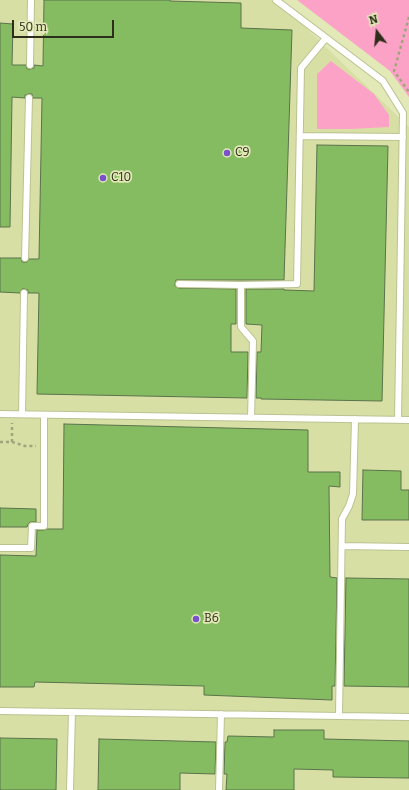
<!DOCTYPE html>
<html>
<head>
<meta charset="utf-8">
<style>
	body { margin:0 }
	#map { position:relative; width:409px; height:790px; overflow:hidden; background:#e2e9b6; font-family:Bitter,serif }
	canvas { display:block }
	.north { position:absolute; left:357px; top:12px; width:40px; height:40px; -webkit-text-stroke:3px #e2e9b6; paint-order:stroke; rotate:344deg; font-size:11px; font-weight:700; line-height:16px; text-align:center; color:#2c2e1b }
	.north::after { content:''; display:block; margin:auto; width:14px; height:18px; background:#2c2e1b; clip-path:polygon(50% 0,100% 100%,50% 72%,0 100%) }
	.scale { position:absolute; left:12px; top:20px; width:102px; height:18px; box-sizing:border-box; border:2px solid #2c2e1b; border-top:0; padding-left:5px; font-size:12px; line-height:14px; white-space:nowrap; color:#2c2e1b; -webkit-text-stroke:3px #e2e9b6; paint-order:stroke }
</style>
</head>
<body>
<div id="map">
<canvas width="409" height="790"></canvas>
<div class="north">N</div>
<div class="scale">50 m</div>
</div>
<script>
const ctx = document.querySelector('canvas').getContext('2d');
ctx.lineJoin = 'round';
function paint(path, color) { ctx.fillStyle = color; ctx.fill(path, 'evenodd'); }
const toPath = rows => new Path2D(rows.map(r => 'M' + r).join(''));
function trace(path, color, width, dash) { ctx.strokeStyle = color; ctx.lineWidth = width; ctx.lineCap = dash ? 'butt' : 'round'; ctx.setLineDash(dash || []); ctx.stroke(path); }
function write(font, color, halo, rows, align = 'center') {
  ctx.font = font + ' Bitter,serif'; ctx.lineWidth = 3.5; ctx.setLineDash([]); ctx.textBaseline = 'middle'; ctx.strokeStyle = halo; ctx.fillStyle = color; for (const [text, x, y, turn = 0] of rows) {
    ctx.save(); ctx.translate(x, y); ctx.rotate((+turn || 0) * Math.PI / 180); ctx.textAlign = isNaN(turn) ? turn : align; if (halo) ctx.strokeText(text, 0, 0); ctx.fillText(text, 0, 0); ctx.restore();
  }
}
paint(toPath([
	[0,0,277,0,409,127,409,790,0,790]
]), '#d8dfa5');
paint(toPath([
	[297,0,409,0,409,97,390,71],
	[331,61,374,94,389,115,389,127,351,129,317,129,317,74]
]), '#fda2c7');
const building = toPath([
	[44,0,170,0,170,1,241,3,241,28,292,30,284,280,176,280,175,284,175,286,179,288,236,289,236,324,231,324,231,352,248,352,247,398,37,394,39,293,28,293,28,290,24,289,22,289,20,293,0,292,0,258,21,258,22,262,27,262,29,259,39,259,42,98,33,98,32,94,29,94,25,95,25,98,12,97,10,227,0,227,0,23,13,24,12,65,26,65,27,69,30,69,34,68,34,65,43,66,44,0],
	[317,145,388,146,382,401,261,399,261,398,256,398,257,352,261,352,262,325,246,324,246,289,284,289,284,290,314,291,317,145],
	[64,424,308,430,308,472,340,472,340,487,329,486,330,577,337,578,335,686,332,686,332,700,204,695,204,686,35,682,34,687,0,687,0,555,36,556,37,530,44,530,47,529,63,529,64,424],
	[363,470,401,471,401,490,409,490,409,520,362,520,363,470],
	[0,508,36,509,36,522,30,522,28,524,27,527,0,527,0,508],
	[346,578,409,579,409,687,344,686,346,578],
	[274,730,324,730,324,739,409,741,409,778,333,777,333,770,294,769,294,790,226,790,227,774,224,774,225,742,227,742,228,736,274,737,274,730],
	[0,738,57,739,56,790,0,790,0,738],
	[99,739,216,742,215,774,180,773,180,790,98,790,99,739]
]);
paint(building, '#85bc61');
trace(building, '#5a734b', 1);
const lane = toPath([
	[276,0,383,81,403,113,398,420],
	[30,65,31,0],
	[300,136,403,137],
	[25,258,29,98],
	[179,284,241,285,241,327,253,341,251,418],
	[241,285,297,284,301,68,326,38],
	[0,414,409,420],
	[22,414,24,293],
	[342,546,409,547],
	[0,548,31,548,32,526,44,526,44,415],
	[0,711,409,717],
	[339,715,342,519,349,506,353,494,355,419],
	[70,790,72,712],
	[219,790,221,714]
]);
trace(lane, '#bbc291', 8);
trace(toPath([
	[409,17,394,71,409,92],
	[0,442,12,442,25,446,36,446],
	[12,442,12,423]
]), '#a0a57d', 2.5, [3, 3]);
trace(lane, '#fff', 6);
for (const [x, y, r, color] of [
	[227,153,4,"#7851cb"],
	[103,178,4,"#7851cb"],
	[196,619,4,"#7851cb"]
]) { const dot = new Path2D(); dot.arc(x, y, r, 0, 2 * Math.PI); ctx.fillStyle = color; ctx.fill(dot); trace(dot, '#e2e9b6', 1.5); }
write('12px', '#2c2e1b', '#e2e9b6', [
	["C9",235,153],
	["C10",111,178],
	["B6",204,619]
], 'left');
</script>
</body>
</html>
